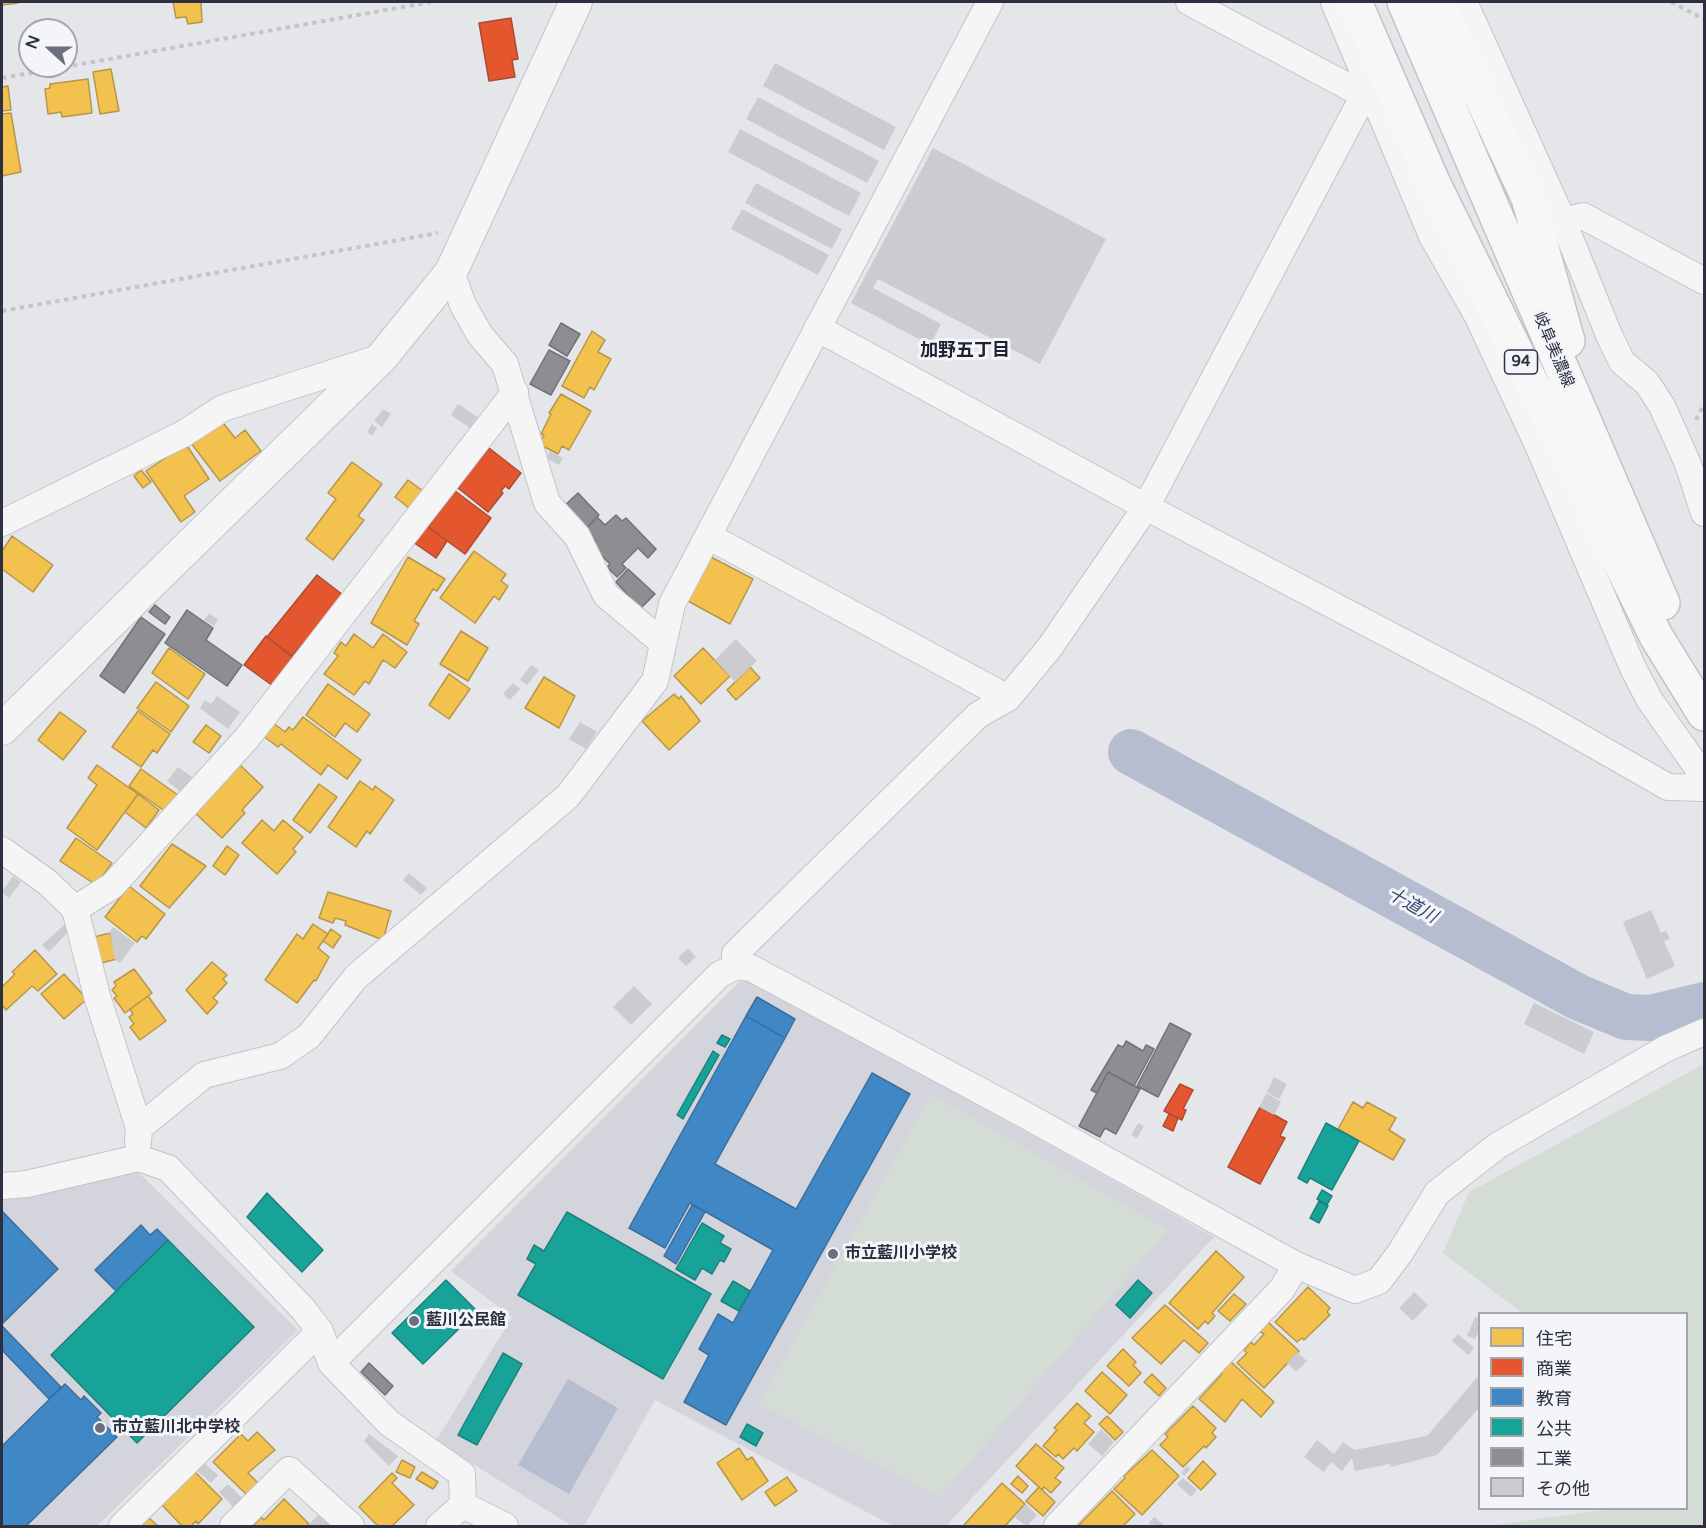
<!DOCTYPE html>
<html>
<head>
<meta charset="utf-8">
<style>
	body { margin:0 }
	#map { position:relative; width:1706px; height:1528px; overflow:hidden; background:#e5e6ea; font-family:"Varela Round","Noto Sans JP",sans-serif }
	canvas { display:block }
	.frame { position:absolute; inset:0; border:3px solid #2d3041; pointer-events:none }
	.legend { position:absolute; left:1478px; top:1312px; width:210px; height:198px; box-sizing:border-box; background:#f4f5f8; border:2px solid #a4a6af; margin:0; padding:8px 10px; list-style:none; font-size:18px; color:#2d3041 }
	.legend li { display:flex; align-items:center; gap:12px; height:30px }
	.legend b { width:30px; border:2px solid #a4a6af }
	.north { position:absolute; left:18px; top:18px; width:60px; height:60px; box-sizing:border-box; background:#f4f5f8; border:2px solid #a4a6af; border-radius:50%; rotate:291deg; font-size:16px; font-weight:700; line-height:24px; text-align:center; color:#2d3041 }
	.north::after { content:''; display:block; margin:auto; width:21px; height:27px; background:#6d707c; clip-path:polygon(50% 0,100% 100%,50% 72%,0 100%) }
</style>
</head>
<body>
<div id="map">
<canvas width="1706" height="1528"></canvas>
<div class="frame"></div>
<ul class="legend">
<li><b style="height:16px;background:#f2c14e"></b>住宅</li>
<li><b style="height:16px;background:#e4572e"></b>商業</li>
<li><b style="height:16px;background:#3f88c5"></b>教育</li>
<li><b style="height:16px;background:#17a398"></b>公共</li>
<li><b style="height:16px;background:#8d8d92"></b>工業</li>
<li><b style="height:16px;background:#cbccd0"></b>その他</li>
</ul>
<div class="north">N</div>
</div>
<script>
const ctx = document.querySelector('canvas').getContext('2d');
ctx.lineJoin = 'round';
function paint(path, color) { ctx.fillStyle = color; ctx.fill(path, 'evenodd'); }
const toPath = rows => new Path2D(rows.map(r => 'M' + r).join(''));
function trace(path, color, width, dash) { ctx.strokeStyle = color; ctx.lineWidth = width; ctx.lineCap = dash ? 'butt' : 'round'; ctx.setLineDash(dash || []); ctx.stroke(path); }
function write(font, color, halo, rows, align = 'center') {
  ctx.font = font + ' "Varela Round","Noto Sans JP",sans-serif'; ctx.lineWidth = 6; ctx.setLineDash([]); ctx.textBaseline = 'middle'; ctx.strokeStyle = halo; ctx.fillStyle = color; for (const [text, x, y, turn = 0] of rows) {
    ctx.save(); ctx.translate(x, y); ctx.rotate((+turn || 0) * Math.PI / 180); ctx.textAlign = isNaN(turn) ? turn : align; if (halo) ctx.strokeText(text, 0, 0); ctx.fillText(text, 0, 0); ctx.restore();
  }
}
paint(toPath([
	[746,975,1214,1237,946,1526,893,1526,655,1400,584,1526,572,1526,436,1441,512,1317,451,1271],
	[138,1172,298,1330,97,1526,2,1526,2,1191]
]), '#d4d5dc');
paint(toPath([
	[1704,1064,1704,1526,1488,1526,1610,1509,1686,1508,1686,1314,1522,1313,1443,1253,1469,1192],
	[931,1094,1168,1230,940,1497,759,1404]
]), '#d4dcd6');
paint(toPath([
	[568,1379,618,1408,569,1494,518,1465]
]), '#b7bdd1');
const homes = toPath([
	[2,2,18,2,18,3,2,5,2,2],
	[173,2,201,2,202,22,188,24,186,17,176,18,173,2],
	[111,69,119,111,100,114,93,72,111,69],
	[88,79,92,113,62,117,61,112,48,114,45,89,50,88,50,84,88,79],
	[8,86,11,110,2,111,2,87,8,86],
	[11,113,21,172,2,176,2,114,11,113],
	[592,331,605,340,598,352,611,359,594,390,590,387,584,398,562,386,592,331],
	[561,394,591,411,569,450,562,446,558,454,539,444,544,435,541,434,551,414,549,413,561,394],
	[221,420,235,438,245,430,261,451,220,481,191,443,221,420],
	[186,444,209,479,184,496,195,512,181,522,146,471,186,444],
	[352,462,382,484,358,516,364,520,333,560,306,539,336,499,328,493,352,462],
	[141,470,151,482,143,488,134,476,141,470],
	[408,480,427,494,413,511,395,497,408,480],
	[12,536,53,565,33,592,2,569,2,551,12,536],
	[474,551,506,574,501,581,508,586,499,600,494,596,475,623,440,598,474,551],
	[408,557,445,579,437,591,433,589,414,621,419,624,407,645,371,623,408,557],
	[711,557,753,579,730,624,688,601,711,557],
	[461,631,488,648,468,681,440,664,461,631],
	[354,634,373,648,383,634,407,652,395,668,383,660,369,684,365,681,354,695,324,674,338,656,334,653,341,642,346,646,354,634],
	[169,648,205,674,188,699,152,673,169,648],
	[703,648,730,676,701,704,674,676,703,648],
	[750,667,760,678,736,700,727,690,750,667],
	[449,674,470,689,449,719,429,705,449,674],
	[544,677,575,696,559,728,525,708,544,677],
	[156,682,189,706,171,732,137,708,156,682],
	[328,684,370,714,357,732,345,723,335,737,306,715,328,684],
	[674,694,679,699,681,696,700,721,669,750,642,721,674,694],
	[138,711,170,734,157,753,153,750,141,767,112,747,138,711],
	[60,712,86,731,63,760,38,740,60,712],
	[303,717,361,760,347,779,328,765,321,775,281,744,278,747,263,736,272,722,285,732,289,727,293,730,303,717],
	[206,725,221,736,209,753,193,742,206,725],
	[97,765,138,794,97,850,67,828,97,785,88,778,97,765],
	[240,765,263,787,242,810,245,813,222,838,195,813,240,765],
	[141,769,178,795,166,812,129,786,141,769],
	[360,781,373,790,375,786,394,800,370,834,367,831,356,847,328,827,360,781],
	[319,784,337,797,310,833,293,820,319,784],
	[138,794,159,810,146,828,125,812,138,794],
	[262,820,274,831,283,820,303,837,293,849,296,852,277,874,242,843,262,820],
	[76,838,112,863,96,885,60,861,76,838],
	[172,844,206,866,169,908,140,886,172,844],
	[227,846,239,855,225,875,213,866,227,846],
	[129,886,165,914,146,939,142,936,137,942,105,917,129,886],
	[328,892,391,911,383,940,345,925,346,921,335,918,333,923,319,918,328,892],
	[313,924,328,934,318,948,329,957,316,981,314,980,297,1003,265,980,297,934,303,939,313,924],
	[331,929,341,936,333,948,323,941,331,929],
	[110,933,117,959,97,964,90,938,110,933],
	[35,950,57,974,38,991,32,986,6,1010,2,1005,2,987,15,974,12,972,35,950],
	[212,962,227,975,223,979,227,983,213,998,218,1002,207,1014,186,990,212,962],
	[134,969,152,993,125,1013,114,998,117,996,112,990,116,986,114,982,134,969],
	[64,974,87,999,64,1019,41,994,64,974],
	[148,996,166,1021,140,1040,130,1027,134,1024,129,1017,133,1014,130,1009,148,996],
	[1353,1102,1363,1108,1367,1102,1396,1118,1389,1130,1405,1140,1393,1160,1338,1129,1353,1102],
	[1216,1251,1244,1277,1212,1313,1215,1316,1208,1324,1205,1321,1198,1329,1169,1303,1216,1251],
	[1308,1287,1330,1308,1327,1312,1330,1315,1304,1340,1302,1338,1297,1342,1275,1322,1308,1287],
	[1234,1294,1246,1304,1230,1321,1218,1311,1234,1294],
	[1165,1305,1208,1343,1199,1353,1184,1340,1161,1364,1132,1338,1165,1305],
	[1268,1322,1299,1351,1264,1388,1237,1363,1247,1353,1244,1350,1251,1342,1254,1345,1264,1334,1259,1331,1268,1322],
	[1123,1349,1136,1362,1133,1365,1141,1373,1129,1386,1107,1366,1123,1349],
	[1229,1360,1274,1402,1261,1417,1242,1399,1225,1422,1199,1399,1222,1374,1219,1371,1229,1360],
	[1102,1372,1127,1395,1110,1414,1085,1391,1102,1372],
	[1152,1374,1166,1388,1159,1396,1144,1382,1152,1374],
	[1077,1403,1091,1416,1084,1423,1094,1432,1077,1451,1074,1448,1063,1459,1058,1454,1056,1457,1043,1446,1057,1430,1054,1428,1077,1403],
	[1193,1406,1216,1428,1212,1433,1216,1437,1206,1448,1204,1446,1183,1467,1160,1445,1168,1437,1165,1434,1193,1406],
	[1107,1416,1123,1432,1115,1440,1099,1424,1107,1416],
	[257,1432,275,1450,248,1473,259,1484,248,1496,213,1462,241,1434,248,1441,257,1432],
	[1036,1444,1064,1468,1055,1478,1061,1482,1051,1493,1044,1487,1042,1490,1016,1466,1036,1444],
	[739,1448,747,1460,752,1457,768,1481,742,1500,717,1463,739,1448],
	[1152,1450,1179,1476,1142,1515,1114,1489,1125,1478,1124,1476,1152,1450],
	[402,1460,415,1467,410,1478,396,1472,402,1460],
	[1203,1461,1216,1474,1201,1490,1188,1478,1203,1461],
	[195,1472,222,1499,198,1524,196,1521,191,1526,182,1526,162,1505,195,1472],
	[422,1472,438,1482,433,1489,416,1479,422,1472],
	[392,1473,397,1478,392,1483,414,1505,392,1526,378,1526,359,1507,392,1473],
	[1018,1476,1028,1486,1022,1493,1011,1484,1018,1476],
	[787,1477,797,1491,775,1506,765,1492,787,1477],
	[1002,1483,1025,1504,1005,1526,966,1526,964,1525,1002,1483],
	[1039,1487,1055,1502,1043,1516,1026,1501,1039,1487],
	[1112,1491,1135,1514,1123,1526,1078,1526,1112,1491],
	[284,1499,309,1524,307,1526,253,1526,261,1517,264,1520,284,1499],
	[149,1518,158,1526,141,1526,149,1518]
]);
paint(homes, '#f2c14e');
trace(homes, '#b7964a', 1.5);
const shops = toPath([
	[511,18,518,59,512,60,515,77,489,81,479,23,511,18],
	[489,448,521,473,509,489,505,486,501,491,503,493,488,512,458,488,468,474,465,472,475,459,479,461,489,448],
	[455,491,491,518,465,554,428,527,455,491],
	[426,525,447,541,436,558,413,542,426,525],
	[317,575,343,595,307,644,304,642,292,656,267,637,317,575],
	[266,636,295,659,273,686,244,665,266,636],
	[1180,1084,1193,1090,1183,1109,1186,1110,1182,1120,1164,1111,1180,1084],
	[1260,1107,1287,1122,1280,1136,1285,1138,1260,1184,1228,1167,1260,1107],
	[1169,1114,1178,1118,1173,1131,1163,1126,1169,1114]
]);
paint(shops, '#e4572e');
trace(shops, '#ad4b34', 1.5);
const schools = toPath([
	[757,997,795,1019,785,1038,746,1016,757,997],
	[746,1016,785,1038,715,1164,796,1209,872,1073,910,1094,726,1425,684,1402,709,1355,699,1349,718,1314,733,1323,773,1250,690,1203,665,1248,629,1228,746,1016],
	[692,1205,705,1212,676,1264,664,1256,692,1205],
	[2,1211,58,1269,2,1324,2,1211],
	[141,1225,150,1235,157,1229,168,1240,116,1291,95,1270,141,1225],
	[2,1326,61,1387,49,1399,2,1350,2,1326],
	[65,1384,81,1400,84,1396,101,1413,97,1417,117,1437,26,1526,2,1526,2,1446,65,1384]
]);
paint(schools, '#3f88c5');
trace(schools, '#3a6e9d', 1.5);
const public = toPath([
	[722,1035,730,1039,725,1047,717,1043,722,1035],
	[713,1051,719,1055,683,1119,677,1115,713,1051],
	[1326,1123,1359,1141,1332,1190,1310,1178,1307,1183,1298,1178,1326,1123],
	[1322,1190,1332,1196,1327,1205,1317,1199,1322,1190],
	[267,1193,323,1250,302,1272,247,1217,267,1193],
	[1319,1201,1328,1206,1319,1223,1310,1218,1319,1201],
	[567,1212,711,1294,663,1379,518,1295,536,1264,527,1259,534,1245,544,1251,567,1212],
	[702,1223,724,1236,720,1243,731,1249,724,1262,720,1260,712,1274,702,1268,695,1280,676,1269,702,1223],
	[168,1240,254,1327,137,1443,51,1355,168,1240],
	[446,1280,477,1311,423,1364,392,1333,446,1280],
	[1138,1280,1152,1293,1130,1318,1116,1305,1138,1280],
	[733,1281,750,1291,739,1311,721,1301,733,1281],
	[503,1353,522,1364,477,1445,458,1435,503,1353],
	[747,1424,763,1433,756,1446,740,1437,747,1424]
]);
paint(public, '#17a398');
trace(public, '#1e807e', 1.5);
const industry = toPath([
	[561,323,580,334,567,356,549,345,561,323],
	[549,350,570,361,551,395,530,384,549,350],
	[578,493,599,515,585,530,563,507,578,493],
	[616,515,622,521,626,518,656,549,648,558,638,548,622,564,626,568,617,577,607,567,610,564,592,546,596,541,585,530,597,517,605,525,616,515],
	[628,569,655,594,640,609,616,582,628,569],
	[155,605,170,617,165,624,149,612,155,605],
	[187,610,213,628,206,640,242,665,227,686,165,643,187,610],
	[141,617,165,634,124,693,100,676,141,617],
	[1170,1023,1191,1034,1158,1097,1137,1086,1170,1023],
	[1126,1041,1143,1051,1146,1045,1154,1049,1134,1086,1108,1072,1097,1093,1091,1090,1118,1045,1123,1047,1126,1041],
	[1108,1072,1140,1089,1116,1134,1105,1128,1100,1137,1079,1126,1108,1072],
	[369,1363,393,1386,385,1395,361,1372,369,1363]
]);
paint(industry, '#8d8d92');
trace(industry, '#70717a', 1.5);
trace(toPath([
	[1131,752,1578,997,1626,1017,1650,1018,1704,1005]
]), '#b7bdd1', 46);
paint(toPath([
	[775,63,896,127,884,150,763,86],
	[758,97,879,161,867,183,746,119],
	[740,129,861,193,849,216,728,152],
	[933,148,1106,239,1040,364,878,279,873,288,941,324,930,345,851,303],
	[756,183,842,229,832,249,745,203],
	[742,209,829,255,818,275,731,229],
	[458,404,481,419,473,430,451,415],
	[383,409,391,414,382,427,374,421],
	[372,424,377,428,372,436,367,432],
	[550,451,563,458,559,465,546,458],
	[209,613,218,620,214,626,204,620],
	[736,639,757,661,735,682,715,660],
	[531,665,539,670,527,685,520,680],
	[513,683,520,689,510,700,503,694],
	[217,696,240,712,228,729,200,708,205,700,211,704],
	[580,722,597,732,586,749,569,739],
	[178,767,192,777,181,792,167,781],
	[409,873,427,888,421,895,403,880],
	[13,876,21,882,9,898,2,892],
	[1651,910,1661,933,1666,931,1670,939,1664,941,1675,966,1647,979,1623,922],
	[64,925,69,931,49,952,42,945],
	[113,927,135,943,120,963,115,960,110,933,108,934],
	[688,948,696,957,686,966,678,958],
	[634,986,652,1004,631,1025,613,1007],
	[1534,1003,1594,1032,1584,1054,1524,1024],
	[1274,1077,1287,1084,1279,1099,1267,1092],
	[1267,1093,1281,1102,1274,1115,1259,1107],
	[1138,1123,1144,1126,1137,1138,1131,1135],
	[1414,1292,1428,1305,1413,1321,1399,1308],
	[1475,1317,1480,1319,1480,1329,1475,1339,1467,1336],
	[1458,1334,1474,1348,1468,1355,1452,1341],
	[1297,1352,1307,1361,1296,1372,1287,1363],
	[1480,1374,1480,1407,1437,1455,1391,1467,1390,1464,1355,1471,1352,1458,1342,1471,1331,1462,1324,1472,1304,1457,1317,1440,1334,1454,1343,1442,1354,1450,1427,1436],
	[1101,1429,1114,1442,1102,1456,1088,1444],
	[369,1434,398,1456,389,1466,364,1441],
	[204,1463,218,1475,211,1483,197,1471],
	[1187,1466,1191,1469,1184,1476,1181,1473],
	[1183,1478,1197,1490,1191,1497,1177,1484],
	[228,1484,244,1500,235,1509,219,1492],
	[1026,1504,1037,1515,1027,1526,1014,1517],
	[320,1513,330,1524,328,1526,307,1526],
	[1154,1517,1163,1524,1160,1526,1148,1524]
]), '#cbccd0');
const minor = toPath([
	[1189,2,1364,95],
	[1334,2,1432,236,1477,315,1537,443,1633,668,1649,699,1704,777],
	[1464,2,1563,221,1609,335,1622,362,1647,383,1662,406,1688,464,1704,513],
	[1563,221,1583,216,1704,281],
	[451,272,463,305,480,335,505,364,547,503,577,536,606,595,663,643],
	[817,328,1146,507,1540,714,1668,787,1704,788],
	[2,523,183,434,223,408,382,357],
	[708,536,1008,698],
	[2,850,47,882,75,909,97,996,139,1128,138,1143],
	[75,909,112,886,247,738,515,392],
	[736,966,735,954,978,715,1008,698,1050,647,1146,507,1364,95,1373,90],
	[139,1128,204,1075,280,1056,309,1036,356,977,568,796,655,681,672,604,990,2],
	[2,1186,27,1184,138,1158,168,1168,303,1309,320,1331,331,1363,389,1423,462,1474,463,1505,439,1526],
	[331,1363,719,975,736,966,751,968,1016,1110,1296,1265,1355,1290,1379,1281,1400,1253,1437,1193,1497,1146,1665,1049,1704,1032],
	[463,1505,505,1526],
	[122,1526,320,1331],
	[233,1526,289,1470,351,1526],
	[1057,1526,1282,1289,1296,1265]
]);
const tertiary = toPath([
	[2,729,382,357,451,272,576,2]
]);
const primary = toPath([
	[1355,2,1434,184,1656,636,1704,714],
	[1404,2,1663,603],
	[1437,2,1528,198,1568,341]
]);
trace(minor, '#c3c4c8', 28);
trace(tertiary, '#c3c4c8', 34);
trace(primary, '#c2c3c7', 36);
trace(toPath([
	[1671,2,1704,19],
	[2,78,431,2],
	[2,311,438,233],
	[1696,420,1704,404]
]), '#c4c4ca', 4, [4.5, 4.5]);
trace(minor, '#f5f5f6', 26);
trace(tertiary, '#f5f5f6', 32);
trace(primary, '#f7f7f8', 33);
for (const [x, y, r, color] of [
	[833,1254,6,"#6d707c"],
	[414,1321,6,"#6d707c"],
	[100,1428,6,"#6d707c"]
]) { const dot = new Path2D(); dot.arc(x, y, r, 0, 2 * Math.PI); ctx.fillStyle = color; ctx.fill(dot); trace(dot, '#f4f5f8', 2); }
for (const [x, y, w] of [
	[1521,362,33]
]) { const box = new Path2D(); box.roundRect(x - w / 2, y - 12, w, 24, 4.5); ctx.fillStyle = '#f4f5f8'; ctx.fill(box); trace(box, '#2d3041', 1.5); }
write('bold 15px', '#2d3041', null, [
	["94",1521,362]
]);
write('16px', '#2d3041', '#f4f5f8', [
	["岐阜美濃線",1553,350,67]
]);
write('bold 16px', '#2d3041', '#f4f5f8', [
	["市立藍川小学校",845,1254],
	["藍川公民館",426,1321],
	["市立藍川北中学校",112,1428]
], 'left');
write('bold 18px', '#1f2132', '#f4f5f8', [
	["加野五丁目",965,351]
]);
write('italic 18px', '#3b4771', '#f4f5f8', [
	["十道川",1412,906,29]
]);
</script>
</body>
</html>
